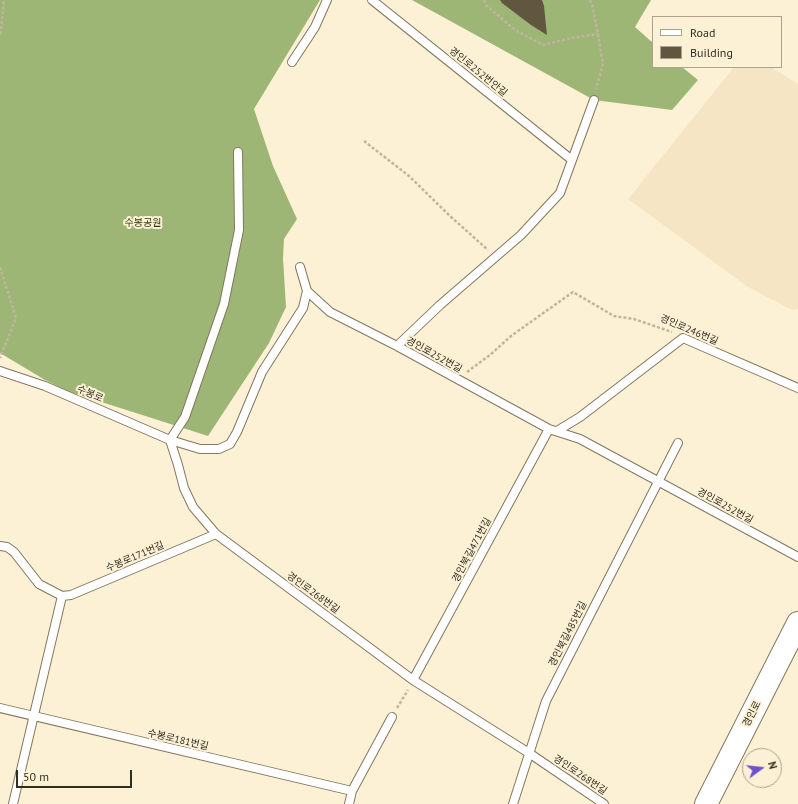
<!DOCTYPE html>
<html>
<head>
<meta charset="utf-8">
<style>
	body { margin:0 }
	#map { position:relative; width:798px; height:804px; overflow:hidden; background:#fdf1d5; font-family:"PT Sans",sans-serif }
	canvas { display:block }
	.legend { position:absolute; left:652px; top:16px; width:130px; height:52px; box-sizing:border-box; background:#fdf1d5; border:1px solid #aca38e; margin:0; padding:5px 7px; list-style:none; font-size:12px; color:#322d23 }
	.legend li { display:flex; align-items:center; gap:8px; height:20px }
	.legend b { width:20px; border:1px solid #aca38e }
	.north { position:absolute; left:742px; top:748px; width:40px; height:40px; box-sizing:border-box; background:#fdf1d5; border:1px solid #aca38e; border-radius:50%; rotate:75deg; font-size:11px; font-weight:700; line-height:16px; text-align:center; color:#322d23 }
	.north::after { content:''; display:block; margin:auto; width:14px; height:18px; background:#6d52cc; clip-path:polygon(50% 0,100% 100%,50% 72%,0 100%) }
	.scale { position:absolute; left:16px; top:770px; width:116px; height:18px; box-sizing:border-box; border:2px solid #322d23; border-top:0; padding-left:5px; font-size:12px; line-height:14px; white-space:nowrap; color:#322d23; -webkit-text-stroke:3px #fdf1d5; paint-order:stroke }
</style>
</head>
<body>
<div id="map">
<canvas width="798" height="804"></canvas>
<ul class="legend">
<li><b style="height:5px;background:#fff"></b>Road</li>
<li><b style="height:11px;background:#61563f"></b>Building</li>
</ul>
<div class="north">N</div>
<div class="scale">50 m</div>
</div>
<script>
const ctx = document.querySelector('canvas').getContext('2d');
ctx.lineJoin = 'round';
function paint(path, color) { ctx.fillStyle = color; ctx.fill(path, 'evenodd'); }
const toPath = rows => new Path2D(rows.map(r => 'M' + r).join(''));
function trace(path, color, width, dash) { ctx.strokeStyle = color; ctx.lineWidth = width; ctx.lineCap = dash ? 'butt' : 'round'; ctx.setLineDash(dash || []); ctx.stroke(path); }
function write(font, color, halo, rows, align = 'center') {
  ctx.font = font + ' "PT Sans","Noto Sans KR",sans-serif'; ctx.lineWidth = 4; ctx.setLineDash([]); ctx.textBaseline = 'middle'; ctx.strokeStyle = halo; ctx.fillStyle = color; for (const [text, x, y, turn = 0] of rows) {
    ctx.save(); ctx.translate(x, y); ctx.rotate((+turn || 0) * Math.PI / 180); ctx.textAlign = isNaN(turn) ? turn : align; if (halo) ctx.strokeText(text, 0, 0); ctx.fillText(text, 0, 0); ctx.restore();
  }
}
paint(toPath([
	[734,67,771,67,798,84,798,309,792,310,748,287,628,199]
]), '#f5e5c4');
paint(toPath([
	[0,0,320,0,254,109,273,166,297,219,284,239,283,258,286,307,269,343,208,436,70,392,45,380,0,353],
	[412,0,651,0,635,27,653,43,653,67,682,67,698,80,672,110,594,100]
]), '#9eb675');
paint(toPath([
	[500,0,542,0,544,6,547,35,531,25,502,3]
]), '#61563f');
const service = toPath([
	[372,0,572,160],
	[292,62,315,27,327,0],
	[307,291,330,312,397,346,549,429,580,439,798,557],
	[397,346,440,305,521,235,560,193,594,100],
	[0,371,45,386,170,440,200,449,219,449,230,444,237,432,262,372,303,308,307,291,300,267],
	[557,431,580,417,683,338,798,388],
	[170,440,178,465,184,488,193,507,216,534,413,680,529,753,604,804],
	[170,440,185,417,224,304,239,230,238,152],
	[0,546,7,547,14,552,39,584,62,596,71,595,216,534],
	[413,680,549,429],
	[0,708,352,791],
	[13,804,62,596],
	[349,804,352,791,392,717],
	[513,804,546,701,678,443]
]);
const primary = toPath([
	[706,804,798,623]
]);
trace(service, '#82775f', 10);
trace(primary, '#82775f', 24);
trace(toPath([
	[484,0,486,5,515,30,543,45,571,38,598,34],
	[590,0,592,4,598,34,603,64,596,89],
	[0,34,1,31,4,0],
	[364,141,409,176,450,216,488,250],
	[0,267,16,318,0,358],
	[467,372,490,355,511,336,573,292,614,316,634,319,672,332],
	[397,708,408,690]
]), '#bfb59f', 2.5, [3, 2]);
trace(service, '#fff', 8);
trace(primary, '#fff', 22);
write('10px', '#322d23', '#fdf1d5', [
	["경인로252번안길",478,72,39],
	["경인로246번길",689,330,23],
	["경인로252번길",434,355,29],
	["수봉로",90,394,23],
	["경인로252번길",725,506,29],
	["경인북길471번길",472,550,-62],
	["수봉로171번길",135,557,-23],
	["경인로268번길",313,593,36],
	["경인북길485번길",568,634,-63],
	["경인로",752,714,-63],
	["수봉로181번길",178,740,13],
	["경인로268번길",580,775,34]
]);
write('10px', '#2e3c0c', '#fdf1d5', [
	["수봉공원",143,223]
]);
</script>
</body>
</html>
